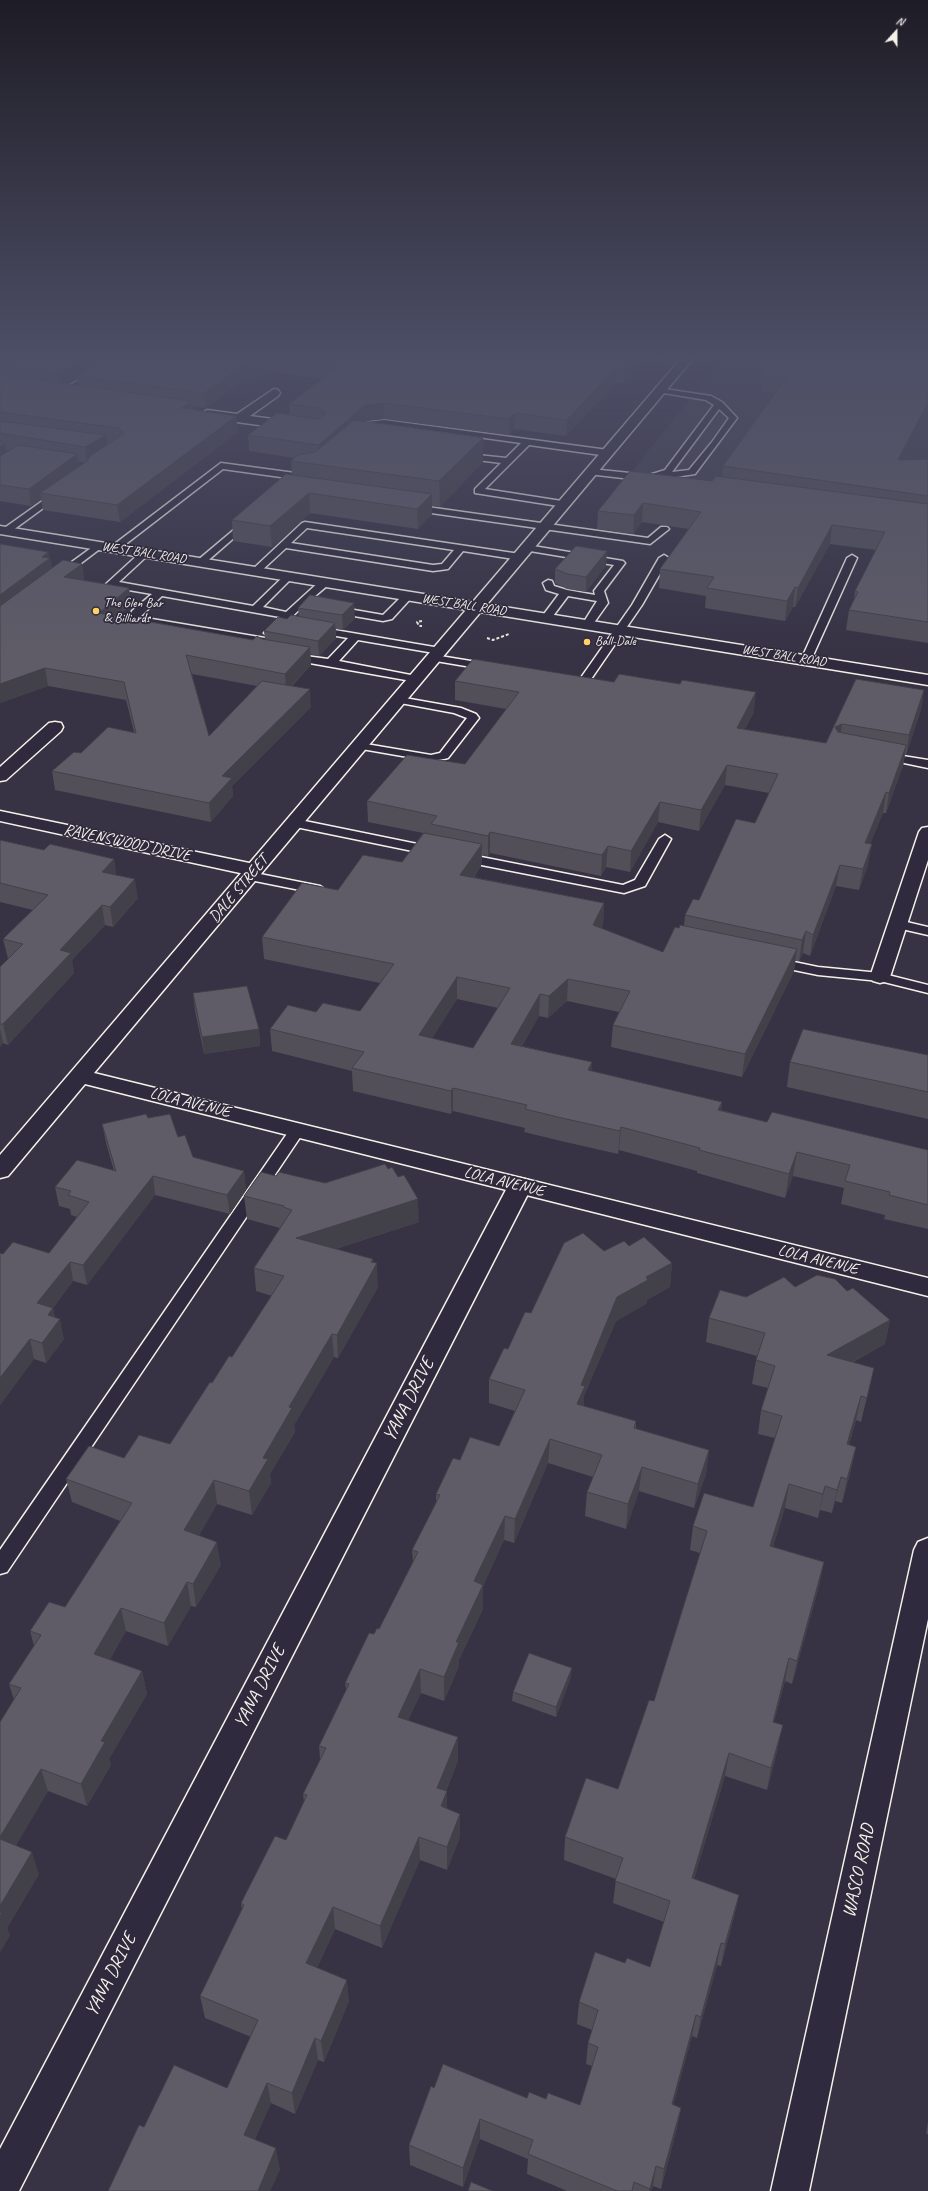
<!DOCTYPE html>
<html>
<head>
<meta charset="utf-8">
<style>
	body { margin:0 }
	#map { position:relative; width:928px; height:2191px; overflow:hidden; background:#373244; font-family:Caveat,sans-serif }
	canvas { display:block }
	.north { position:absolute; left:876px; top:12px; width:40px; height:40px; -webkit-text-stroke:3px #2f2a3d; paint-order:stroke; rotate:21deg; font-size:11px; font-weight:700; line-height:16px; text-align:center; color:#f4f1e8 }
	.north::after { content:''; display:block; margin:auto; width:14px; height:18px; background:#f4f1e8; clip-path:polygon(50% 0,100% 100%,50% 72%,0 100%) }
</style>
</head>
<body>
<div id="map">
<canvas width="928" height="2191"></canvas>
<div class="north">N</div>
</div>
<script>
const ctx = document.querySelector('canvas').getContext('2d');
ctx.lineJoin = 'round';
function paint(path, color) { ctx.fillStyle = color; ctx.fill(path, 'evenodd'); }
const toPath = rows => new Path2D(rows.map(r => 'M' + r).join(''));
function trace(path, color, width, dash) { ctx.strokeStyle = color; ctx.lineWidth = width; ctx.lineCap = dash ? 'butt' : 'round'; ctx.setLineDash(dash || []); ctx.stroke(path); }
function write(font, color, halo, rows, align = 'center') {
  ctx.font = font + ' Caveat,sans-serif'; ctx.lineWidth = 3.5; ctx.setLineDash([]); ctx.textBaseline = 'middle'; ctx.strokeStyle = halo; ctx.fillStyle = color; for (const [text, x, y, turn = 0] of rows) {
    ctx.save(); ctx.translate(x, y); ctx.rotate((+turn || 0) * Math.PI / 180); ctx.textAlign = isNaN(turn) ? turn : align; if (halo) ctx.strokeText(text, 0, 0); ctx.fillText(text, 0, 0); ctx.restore();
  }
}
paint(toPath([
	[725,355,928,355,928,527,621,485]
]), '#433f4e');
const lane = toPath([
	[658,388,711,396,722,402,737,418,695,474,649,481,588,474,588,470,591,469,649,475,665,470,714,405,706,400,658,392,658,388],
	[719,409,729,418,712,442,689,470,672,472,719,409],
	[384,420,608,450,612,453,608,456,529,445,485,489,568,502,568,506,565,507,475,493,475,489,501,463,462,458,458,455,459,453,506,458,521,443,384,424,373,426,362,436,355,434,367,422,384,420],
	[221,463,295,473,304,472,308,475,295,479,223,469,118,550,112,550,112,546,221,463],
	[58,490,63,493,61,495,9,533,3,533,3,529,58,490],
	[413,505,648,538,661,527,667,527,669,529,650,544,410,510,408,508,413,505],
	[248,518,251,519,251,523,204,564,198,564,198,560,248,518],
	[305,522,520,554,525,557,520,560,463,551,448,569,433,571,286,548,259,573,253,573,253,569,302,523,305,522],
	[307,528,454,550,442,564,433,565,291,543,307,528],
	[98,543,101,544,101,548,64,576,58,576,58,572,98,543],
	[527,545,623,561,625,563,604,591,608,603,591,627,587,628,582,625,597,601,568,596,550,620,542,620,541,618,559,594,546,590,543,583,548,580,552,581,554,586,567,590,595,595,594,591,614,565,524,550,522,548,527,545],
	[145,550,150,553,148,555,119,582,253,606,286,574,289,573,294,576,263,607,286,612,320,581,324,580,328,581,328,585,308,602,383,615,404,594,408,593,413,596,392,619,383,621,302,607,273,635,269,636,264,633,280,617,162,596,140,617,265,638,266,640,261,647,263,650,258,653,254,652,251,647,254,642,130,621,129,619,132,611,152,594,111,587,106,584,142,551,145,550],
	[664,555,669,558,642,605,587,685,565,683,564,681,565,679,580,679,632,605,659,558,664,555],
	[852,555,857,558,811,660,810,662,802,662,801,660,847,558,852,555],
	[317,627,440,648,445,651,440,654,358,640,339,661,421,677,422,679,421,681,417,682,287,659,286,657,291,654,328,659,348,638,313,632,313,628,317,627],
	[434,655,489,664,494,667,489,670,430,660,429,658,434,655],
	[399,697,461,708,476,714,479,718,448,758,444,759,431,761,356,748,354,746,356,744,360,743,431,755,440,753,467,718,454,713,395,702,393,700,399,697],
	[884,753,928,760,928,768,880,758,878,756,880,754,884,753],
	[295,819,432,847,438,851,432,855,291,826,289,823,295,819],
	[665,835,671,839,645,886,624,893,461,861,455,857,461,853,623,885,635,880,659,839,665,835],
	[250,872,320,886,326,890,320,894,245,879,244,876,245,873,250,872],
	[898,920,928,927,928,935,893,927,891,924,893,921,898,920],
	[775,958,818,967,880,973,928,985,928,993,880,981,818,975,770,965,768,962,775,958],
	[298,1124,303,1125,306,1129,303,1133,7,1572,0,1574,0,1550,293,1125,298,1124]
]);
const street = toPath([
	[129,355,145,355,113,369,65,397,57,397,55,394,105,365,129,355],
	[648,355,681,355,691,357,693,359,687,362,654,358,648,355],
	[274,389,278,390,280,393,278,396,250,416,296,422,302,426,300,429,296,430,207,418,201,414,207,410,237,414,274,389],
	[55,722,61,723,63,727,61,731,6,780,0,781,0,767,49,723,55,722],
	[0,811,254,864,261,866,263,870,261,874,254,876,0,821,0,811],
	[928,827,928,860,890,977,887,981,880,983,873,981,870,977,919,832,922,828,928,827],
	[520,1178,528,1180,532,1186,19,2191,0,2191,0,2149,508,1186,512,1180,520,1178],
	[928,1538,928,1619,809,2191,771,2191,914,1550,918,1542,928,1538]
]);
const secondary = toPath([
	[684,355,696,355,94,1073,928,1278,928,1296,85,1084,8,1176,0,1178,0,1155,684,355]
]);
const primary = toPath([
	[0,526,928,675,928,685,0,534,0,526]
]);
trace(lane, '#f4f1e8', 3);
trace(street, '#f4f1e8', 3);
trace(secondary, '#f4f1e8', 3);
trace(primary, '#f4f1e8', 3);
trace(toPath([
	[422,621,417,622,419,626,422,626],
	[487,638,493,640,509,634]
]), '#f4f1e8', 2, [3, 2]);
paint(lane, '#2f2a3d');
paint(street, '#2f2a3d');
paint(secondary, '#2f2a3d');
paint(primary, '#2f2a3d');
paint(toPath([
	[0,355,646,355,623,383,616,383,566,436,514,429,509,435,384,419,366,421,365,422,483,462,440,507,432,506,432,514,418,529,310,513,272,547,233,541,232,520,292,475,291,461,294,458,249,451,248,435,290,415,289,404,322,379,277,372,244,380,205,408,192,406,192,410,238,432,120,522,43,510,41,499,31,506,0,501],
	[77,379,78,386,67,385],
	[78,462,84,463,79,466],
	[756,355,928,355,928,414,905,460,928,459,928,643,846,630,849,610,854,600,855,591,876,550,830,544,795,607,793,607,785,621,705,608,706,596,659,588,660,569,689,529,642,522,633,534,597,529,598,511,712,481,722,476,723,466,775,393,762,392],
	[0,544,48,552,49,558,50,558,52,568,82,564,84,580,84,581,129,588,131,605,118,616,253,640,265,639,264,631,287,619,299,617,298,608,310,595,355,618,343,630,336,629,336,638,319,656,310,654,311,665,292,686,311,707,232,786,233,796,211,822,55,790,52,771,81,753,134,732,126,700,48,686,0,703],
	[192,674,257,686,209,736],
	[606,565,586,592,567,589,555,583,555,569],
	[856,679,924,690,921,710,906,755,905,755,903,766,886,813,883,813,870,844,868,865,859,890,836,886,810,956,803,953,799,961,795,961,794,971,742,1077,611,1047,613,1025,619,1012,567,1001,548,1018,539,1016,522,1046,592,1062,591,1071,722,1102,721,1110,767,1122,928,1150,928,1229,884,1219,885,1215,841,1204,844,1188,793,1176,785,1198,697,1173,697,1171,619,1150,618,1154,561,1141,524,1132,525,1128,453,1111,451,1114,353,1091,352,1071,272,1051,270,1029,316,1012,360,1011,380,983,264,959,262,937,338,890,402,862,423,833,368,822,367,801,465,764,506,709,455,700,455,681,754,712,745,729,826,743],
	[725,785,769,793,755,823,699,900,685,915,684,926,679,928,663,952,601,928,603,925,604,903,474,877,481,866,482,855,488,856,490,853,601,876,606,867,630,872,658,822,699,831],
	[457,999,498,1008,473,1048,432,1038],
	[0,840,44,850,114,859,116,875,138,898,113,927,105,925,72,960,74,973,8,1045,3,1043,0,1047,0,967,8,959,3,939,33,910,0,902],
	[193,993,259,1029,260,1046,204,1054,195,1011],
	[928,1055,928,1119,787,1087,790,1062],
	[148,1118,178,1137,193,1157,244,1171,246,1190,230,1214,155,1195,87,1285,73,1281,53,1308,55,1317,64,1339,46,1363,34,1359,0,1405,0,1253,3,1254,49,1253,77,1217,71,1215,70,1209,59,1206,55,1187,114,1171,106,1143,102,1124],
	[244,1196,419,1222,336,1249,373,1259,378,1287,338,1358,334,1357,294,1425,295,1432,270,1474,271,1483,252,1515,217,1504,199,1535,221,1565,196,1607,191,1606,168,1646,126,1631,110,1659,142,1671,147,1694,109,1759,111,1765,87,1806,48,1791,16,1845,39,1874,7,1928,10,1935,0,1952,14,1700,9,1684,34,1646,30,1631,65,1607,120,1521,72,1502,66,1479,124,1458,170,1444,212,1383,232,1357,272,1296,256,1291,254,1268,280,1228,247,1219],
	[629,1246,672,1263,670,1287,647,1300,646,1304,616,1321,584,1396,584,1406,636,1421,636,1429,709,1450,706,1474,694,1508,639,1491,626,1529,585,1516,587,1492,593,1477,548,1463,514,1543,504,1540,483,1586,483,1609,459,1660,459,1666,444,1701,421,1693,408,1720,458,1761,446,1791,447,1791,447,1809,460,1837,447,1870,420,1860,382,1948,335,1929,317,1968,349,2001,324,2062,318,2060,295,2114,271,2103,255,2139,280,2169,270,2191,108,2191,144,2127,227,2088,251,2037,205,2018,200,1996,242,1910,241,1903,286,1840,304,1802,303,1794,320,1760,319,1746,346,1690,345,1683,374,1634,379,1629,413,1563,412,1550,436,1503,436,1494,460,1460,499,1446,515,1411,489,1403,489,1379,531,1313,604,1251],
	[795,1287,847,1291,890,1320,885,1344,853,1362,874,1368,861,1422,856,1420,849,1445,856,1447,851,1470,842,1503,835,1501,832,1513,820,1510,818,1518,785,1508,773,1547,824,1562,819,1586,792,1684,785,1681,774,1722,778,1748,767,1790,725,1776,694,1879,739,1895,734,1917,721,1966,717,1965,697,2038,692,2036,673,2105,681,2108,677,2128,661,2189,653,2186,651,2191,567,2191,527,2174,528,2159,480,2139,463,2187,410,2165,409,2145,434,2088,527,2098,546,2099,580,2105,592,2066,586,2064,588,2043,592,2030,577,2024,579,2002,625,1963,650,1967,664,1922,613,1903,616,1879,564,1860,565,1837,618,1789,654,1701,700,1553,690,1550,693,1526,753,1507,775,1438,758,1434,761,1410,768,1388,752,1384,756,1360,757,1356,706,1342,709,1318,746,1297],
	[571,1677,556,1717,512,1701,513,1692],
	[928,2122,928,2134,926,2134]
]), '#524f59');
paint(toPath([
	[91,355,125,355,76,376,77,379,60,388,58,373],
	[635,355,646,355,623,383,624,368],
	[276,357,277,372,244,380,205,408,204,393,243,365],
	[616,367,616,383,566,436,567,420],
	[191,401,193,417,182,408],
	[928,402,928,414,896,478,898,460],
	[383,403,384,419,366,421,320,462,319,445,365,405],
	[515,413,514,429,509,435,509,419],
	[236,416,238,432,120,522,117,505],
	[106,435,108,451,88,463,85,447],
	[483,438,483,462,440,507,439,481],
	[5,443,8,459,0,465,0,446],
	[77,454,79,471,40,493,41,499,31,506,29,489],
	[309,493,310,513,272,547,270,526],
	[432,494,432,514,418,529,417,509],
	[643,503,642,522,633,534,634,515],
	[832,525,830,544,795,607,798,588],
	[607,551,606,565,586,592,586,577],
	[48,552,49,559,50,558,53,575,0,614,0,595,42,557],
	[82,564,84,580,66,594,64,577],
	[795,587,793,607,785,621,787,601],
	[129,588,131,605,102,630,99,613],
	[354,603,355,618,343,630,342,615],
	[335,623,336,638,319,656,318,641],
	[310,647,311,665,286,691,285,674],
	[45,668,48,686,0,703,0,684],
	[310,689,311,707,232,786,233,796,211,822,209,803,222,776],
	[924,690,921,710,906,755,909,735],
	[756,692,754,712,735,747,737,728],
	[842,724,839,744,835,727],
	[906,746,903,766,886,813,889,793],
	[727,765,725,785,699,831,701,810],
	[886,792,883,813,862,864,865,843],
	[660,802,658,822,630,872,631,851],
	[490,832,490,853,488,856,488,836],
	[482,844,481,866,460,896,460,875],
	[872,844,868,865,859,890,863,869],
	[608,846,606,867,601,876,602,855],
	[114,859,117,878,102,872],
	[840,865,836,886,810,956,813,935],
	[135,879,138,898,113,927,110,907],
	[604,903,603,925,592,947,593,925],
	[102,905,105,925,72,960,74,973,8,1045,3,1024,60,950],
	[806,931,803,953,799,961,802,940],
	[797,949,794,971,742,1077,745,1054],
	[457,977,457,999,420,1058,419,1035],
	[568,979,567,1001,548,1018,549,996],
	[540,994,539,1016,510,1066,511,1044],
	[0,1029,3,1043,0,1047],
	[259,1029,260,1046,204,1054,202,1037],
	[592,1062,590,1085,588,1070],
	[453,1088,453,1111,451,1114,451,1091],
	[722,1102,719,1125,718,1110],
	[621,1127,619,1150,618,1154,620,1131],
	[797,1152,793,1176,785,1198,789,1174],
	[244,1171,246,1190,230,1214,227,1195],
	[153,1176,155,1195,87,1285,83,1265],
	[418,1199,419,1222,298,1261,296,1238],
	[373,1259,373,1270,377,1263,378,1287,338,1358,337,1335],
	[70,1262,73,1281,42,1323,37,1303],
	[672,1263,670,1287,647,1300,646,1304,616,1321,584,1396,584,1410,577,1404,581,1385,617,1297,646,1277],
	[53,1308,56,1323,60,1319,64,1339,46,1363,42,1343,48,1315],
	[890,1320,885,1344,822,1378,827,1355],
	[332,1334,334,1357,294,1425,295,1432,270,1474,271,1483,252,1515,249,1491,263,1458,289,1407],
	[30,1339,34,1359,0,1405,0,1378],
	[861,1396,856,1420,842,1468,847,1444],
	[550,1439,548,1463,514,1543,515,1519],
	[856,1447,851,1470,842,1503,847,1479],
	[709,1450,706,1474,694,1508,698,1484],
	[642,1467,639,1491,626,1529,628,1504],
	[841,1477,832,1513,837,1490],
	[214,1480,217,1504,188,1554,184,1530],
	[789,1484,785,1508,766,1570,770,1546],
	[825,1486,820,1510,818,1518,823,1494],
	[505,1516,504,1540,483,1586,483,1609,459,1660,459,1666,444,1701,444,1677,456,1642,474,1581],
	[217,1542,221,1565,196,1607,193,1584],
	[824,1562,819,1586,792,1684,797,1661],
	[187,1582,191,1606,168,1646,164,1623],
	[121,1608,126,1631,99,1677,94,1654],
	[789,1658,785,1681,768,1745,773,1722],
	[572,1668,571,1677,556,1717,556,1707],
	[420,1669,421,1693,399,1740,398,1717],
	[142,1671,147,1694,109,1759,111,1765,87,1806,81,1784,101,1741],
	[783,1725,778,1748,767,1790,771,1768],
	[458,1737,458,1761,437,1811,437,1788],
	[729,1753,725,1776,688,1900,692,1878],
	[41,1769,48,1791,6,1861,0,1841,0,1837],
	[447,1791,447,1814,441,1806],
	[460,1814,460,1837,447,1870,447,1847],
	[419,1837,420,1860,382,1948,380,1926],
	[32,1852,39,1874,7,1928,10,1935,0,1952,0,1906],
	[739,1895,734,1917,721,1966,725,1944],
	[333,1907,335,1929,309,1985,306,1963],
	[721,1943,717,1965,697,2038,701,2017],
	[347,1980,349,2001,324,2062,321,2041],
	[696,2015,692,2036,668,2124,672,2104],
	[315,2038,318,2060,295,2114,292,2093],
	[267,2083,271,2103,248,2155,244,2135],
	[681,2108,677,2128,661,2189,664,2169],
	[480,2119,480,2139,463,2187,463,2168],
	[276,2148,280,2169,270,2191,258,2191],
	[656,2166,653,2186,651,2191,649,2191]
]), '#424048');
const building = toPath([
	[0,355,91,355,58,373,0,365,0,355],
	[112,355,635,355,624,368,616,367,567,420,515,413,509,419,383,403,365,405,319,445,248,435,277,413,318,419,325,414,325,412,318,408,289,404,339,366,276,357,243,365,204,393,76,376,112,355],
	[760,355,928,355,928,402,898,460,928,459,928,496,723,466,786,378,763,375,760,355],
	[0,375,191,401,182,408,236,416,117,505,40,493,87,461,90,456,123,434,123,432,118,428,0,412,0,375],
	[354,420,483,438,439,481,291,461,298,455,315,452,354,420],
	[0,421,106,435,85,447,0,433,0,421],
	[0,441,5,443,0,446,0,441],
	[19,445,77,454,29,489,0,485,0,456,19,445],
	[630,471,712,481,716,476,928,504,928,622,849,610,858,592,855,591,885,532,832,525,798,588,795,587,787,601,707,588,714,577,660,569,701,512,643,503,634,515,598,511,630,471],
	[286,474,432,494,417,509,309,493,270,526,232,520,286,474],
	[0,544,48,552,42,557,50,558,0,595,0,544],
	[576,546,607,551,586,577,568,574,555,569,576,546],
	[63,560,82,564,64,577,129,588,99,613,253,640,257,636,262,639,310,647,285,674,186,655,209,736,262,681,310,689,222,776,232,778,209,803,52,771,74,752,81,753,108,727,136,733,124,682,45,668,0,684,0,606,63,560],
	[310,595,354,603,342,615,298,608,310,595],
	[291,615,335,623,318,641,264,631,278,617,287,619,291,615],
	[473,659,614,682,619,674,680,684,682,680,756,692,737,728,826,743,856,679,924,690,909,735,842,724,835,727,838,732,906,745,906,746,889,793,886,792,865,843,872,844,863,869,840,865,813,935,806,931,802,940,685,915,693,899,699,900,736,819,755,823,778,774,727,765,701,810,660,802,631,851,608,846,602,855,490,832,488,836,431,824,437,816,367,801,407,755,465,764,519,692,455,681,473,659],
	[424,833,482,844,460,875,604,903,593,925,663,952,675,927,679,928,680,925,797,949,745,1054,613,1025,630,991,568,979,549,996,540,994,511,1044,592,1062,588,1070,722,1102,718,1110,767,1122,772,1112,928,1150,928,1205,889,1195,890,1192,845,1181,850,1165,797,1152,789,1174,699,1150,700,1148,621,1127,620,1131,562,1118,525,1109,527,1105,453,1088,451,1091,352,1068,364,1052,270,1029,288,1005,316,1012,323,1003,360,1011,394,964,262,937,302,883,338,890,363,855,402,862,424,833],
	[457,977,510,988,473,1048,419,1035,457,977],
	[0,840,44,850,50,844,114,859,102,872,135,879,110,907,102,905,60,950,71,953,3,1024,0,1024,0,967,23,944,3,939,48,895,0,883,0,840],
	[247,986,259,1029,202,1037,193,993,247,986],
	[803,1029,928,1055,928,1092,790,1062,803,1029],
	[146,1114,148,1118,170,1114,178,1137,185,1135,193,1157,244,1171,227,1195,153,1176,83,1265,70,1262,37,1303,53,1308,48,1315,60,1319,42,1343,30,1339,0,1378,0,1253,3,1254,13,1242,49,1253,89,1202,68,1195,71,1191,55,1187,77,1160,116,1171,102,1124,146,1114],
	[385,1164,388,1169,392,1167,398,1177,404,1175,418,1199,296,1238,373,1259,371,1262,377,1263,337,1335,332,1334,289,1407,292,1408,263,1458,268,1459,249,1491,214,1480,184,1530,217,1542,193,1584,187,1582,164,1623,121,1608,94,1654,142,1671,101,1741,105,1742,81,1784,41,1769,0,1837,0,1722,21,1688,9,1684,41,1635,30,1631,49,1602,65,1607,132,1503,66,1479,89,1446,124,1458,139,1435,170,1444,210,1382,212,1383,229,1356,232,1357,284,1276,254,1268,292,1210,283,1207,284,1206,244,1196,261,1172,276,1176,279,1172,325,1183,385,1164],
	[583,1233,604,1251,624,1241,629,1246,644,1237,672,1263,646,1277,648,1280,617,1297,581,1385,585,1386,577,1404,636,1421,634,1428,709,1450,698,1484,642,1467,628,1504,587,1492,602,1455,550,1439,515,1519,505,1516,474,1581,483,1585,456,1642,459,1642,444,1677,420,1669,398,1717,458,1737,437,1788,447,1791,441,1806,460,1814,447,1847,419,1837,380,1926,333,1907,306,1963,347,1980,321,2041,315,2038,292,2093,267,2083,244,2135,276,2148,258,2191,108,2191,139,2125,144,2127,174,2065,227,2088,258,2020,200,1996,244,1905,241,1903,275,1836,286,1840,307,1795,303,1794,326,1748,319,1746,349,1684,345,1683,369,1633,374,1634,377,1628,379,1629,418,1552,412,1550,440,1495,436,1494,453,1458,460,1460,470,1437,499,1446,525,1390,489,1379,504,1348,508,1349,525,1312,531,1313,564,1243,583,1233],
	[817,1275,835,1279,847,1291,853,1288,890,1320,827,1355,874,1368,867,1398,861,1396,847,1444,856,1447,847,1479,841,1477,837,1490,825,1486,823,1494,789,1484,770,1546,824,1562,797,1661,789,1658,773,1722,783,1725,771,1768,729,1753,692,1878,739,1895,725,1944,721,1943,701,2017,696,2015,672,2104,681,2108,664,2169,656,2166,650,2189,634,2182,632,2191,617,2191,528,2154,533,2140,480,2119,463,2168,409,2145,431,2086,434,2088,443,2064,527,2098,529,2092,546,2099,548,2093,580,2105,598,2047,588,2043,598,2010,579,2002,595,1952,625,1963,627,1958,650,1967,670,1901,615,1881,623,1858,565,1837,586,1778,618,1789,649,1700,654,1701,707,1531,693,1526,704,1493,753,1507,782,1416,761,1410,775,1366,756,1360,765,1333,709,1318,720,1290,746,1297,784,1277,795,1287,817,1275],
	[529,1653,572,1668,556,1707,513,1692,529,1653],
	[0,1839,32,1852,0,1906,0,1839],
	[0,1912,2,1913,0,1917,0,1912],
	[471,2182,493,2191,468,2191,471,2182]
]);
paint(building, '#5f5c67');
trace(building, '#424048', 1);
const sky = ctx.createLinearGradient(0, 0, 0, 662);
sky.addColorStop(0, '#1e1c25');
sky.addColorStop(0.54, '#4d4f67');
sky.addColorStop(1, '#4d4f6700');
ctx.fillStyle = sky;
ctx.fillRect(0, 0, 928, 662);
for (const [x, y, r, color] of [
	[96,611,4,"#ffd166"],
	[587,642,4,"#ffd166"]
]) { const dot = new Path2D(); dot.arc(x, y, r, 0, 2 * Math.PI); ctx.fillStyle = color; ctx.fill(dot); trace(dot, '#2f2a3d', 1.5); }
write('13px', '#f4f1e8', '#2f2a3d', [
	["WEST BALL ROAD",144,553,9],
	["WEST BALL ROAD",464,605,9],
	["WEST BALL ROAD",784,656,9]
]);
write('13px', '#f4f1e8', '#2f2a3d', [
	["The Glen Bar",104,604],
	["& Billiards",104,619],
	["Ball-Dale",595,642]
], 'left');
write('16px', '#f4f1e8', '#2f2a3d', [
	["RAVENSWOOD DRIVE",127,843,12],
	["DALE STREET",239,889,-50],
	["LOLA AVENUE",190,1103,14],
	["LOLA AVENUE",504,1182,14],
	["LOLA AVENUE",818,1260,14]
]);
write('19px', '#f4f1e8', '#2f2a3d', [
	["YANA DRIVE",409,1400,-63],
	["YANA DRIVE",260,1687,-63],
	["WASCO ROAD",859,1871,-78],
	["YANA DRIVE",111,1975,-63]
]);
</script>
</body>
</html>
